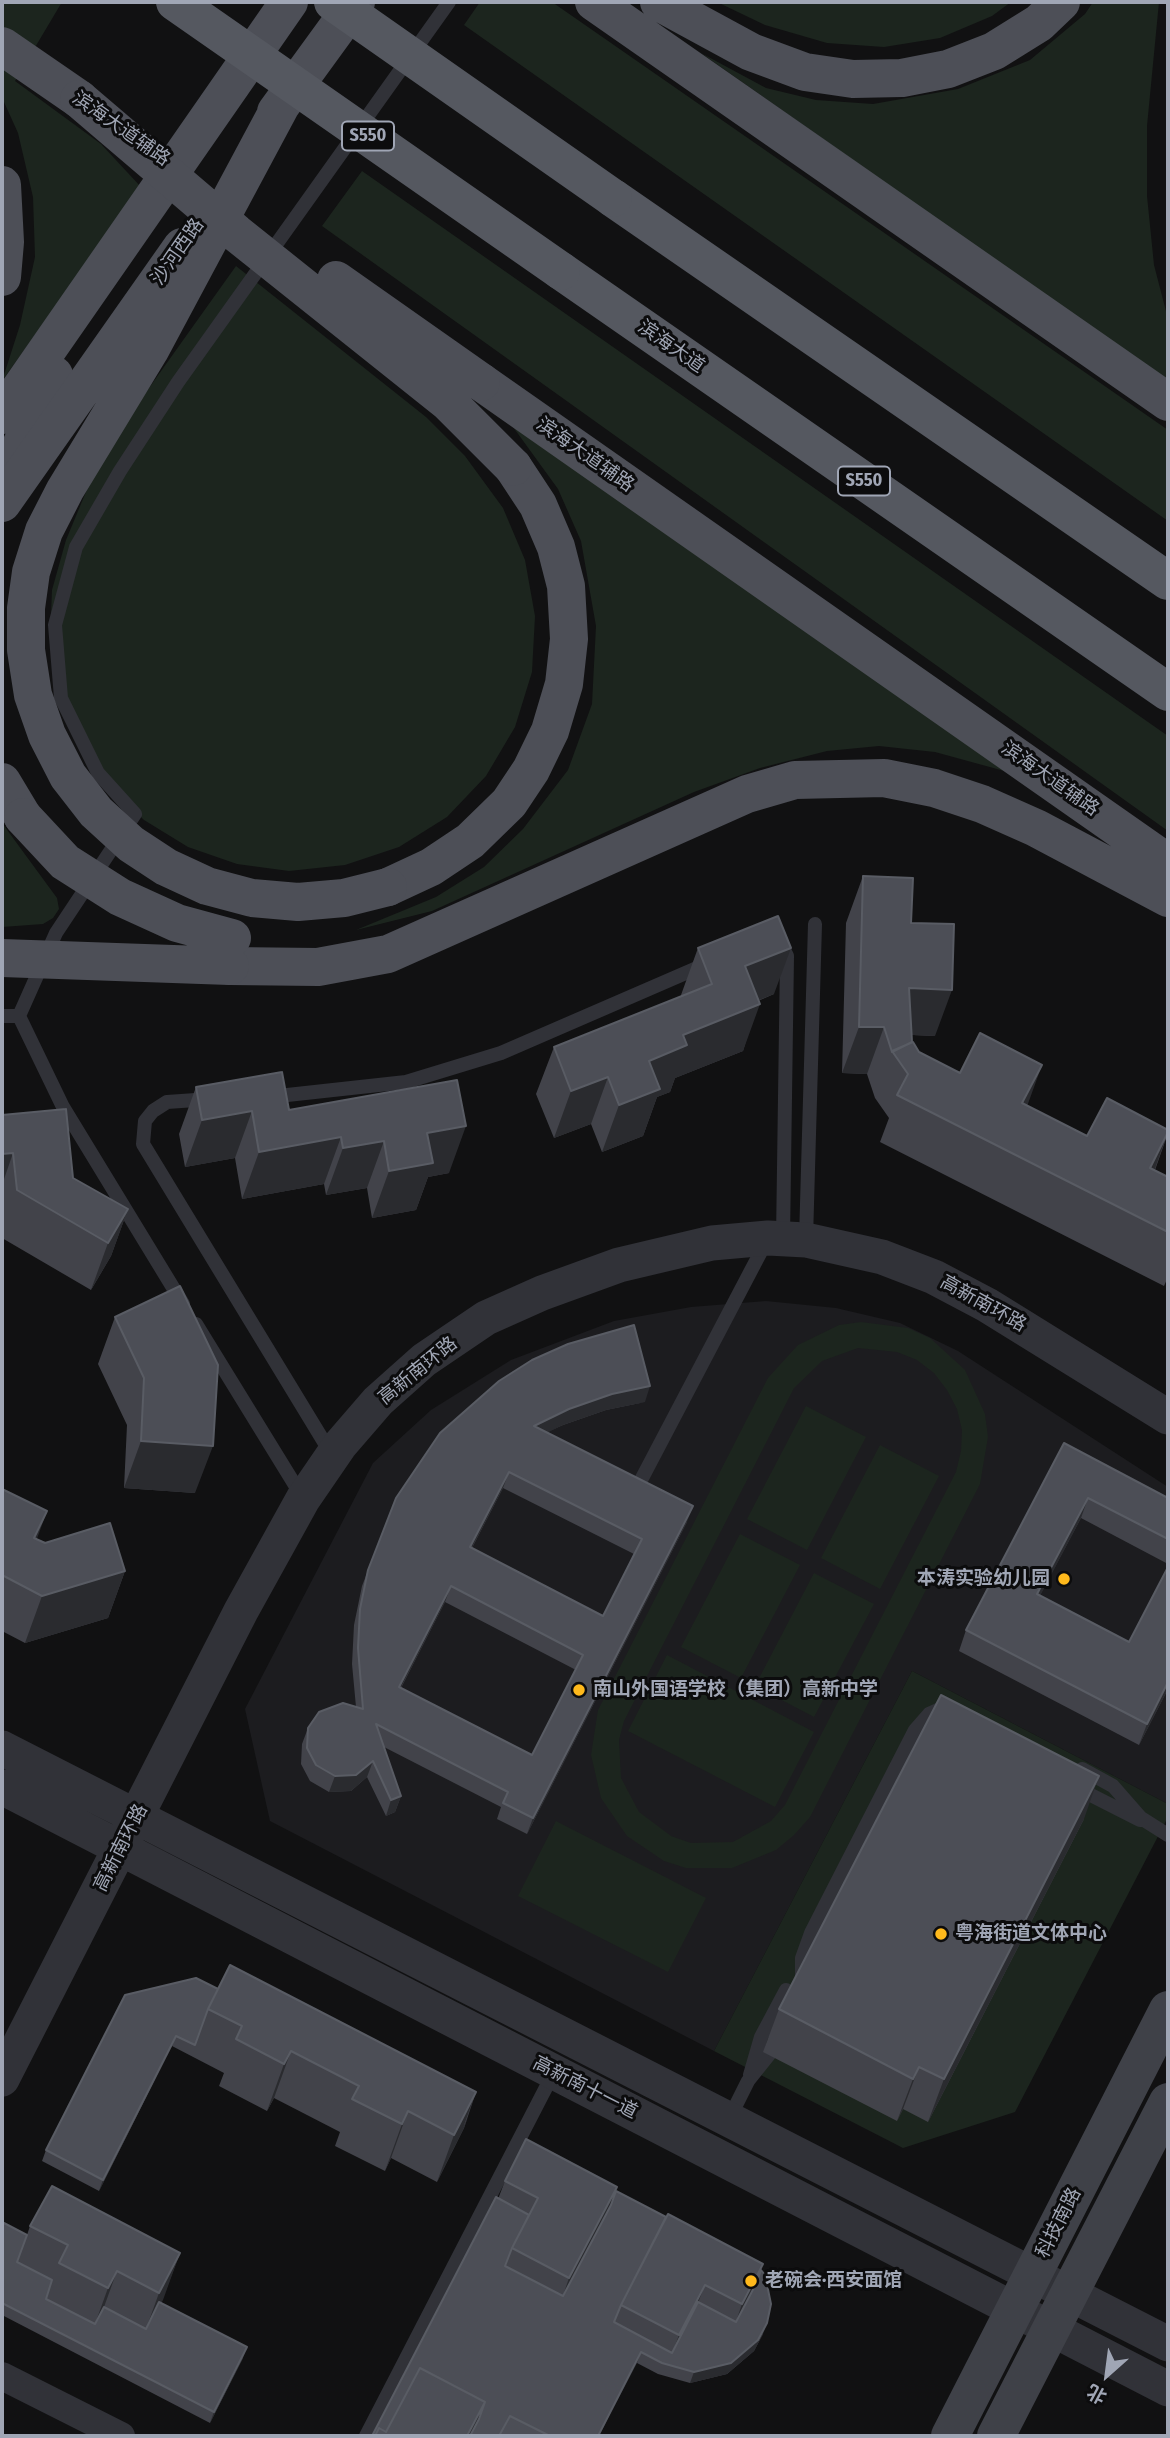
<!DOCTYPE html>
<html>
<head>
<meta charset="utf-8">
<style>
	body { margin:0 }
	#map { position:relative; width:1170px; height:2438px; overflow:hidden; background:#111112; font-family:"Fira Sans Condensed","Noto Sans SC",sans-serif }
	canvas { display:block }
	.frame { position:absolute; inset:0; border:4px solid #a0a6b5; pointer-events:none }
	.north { position:absolute; left:1072px; top:2340px; width:70px; height:70px; -webkit-text-stroke:5px #0c0c0d; paint-order:stroke; rotate:208deg; font-size:19px; font-weight:700; line-height:28px; text-align:center; color:#a0a6b5 }
	.north::after { content:''; display:block; margin:auto; width:24px; height:32px; background:#a0a6b5; clip-path:polygon(50% 0,100% 100%,50% 72%,0 100%) }
</style>
</head>
<body>
<div id="map">
<canvas width="1170" height="2438"></canvas>
<div class="frame"></div>
<div class="north">北</div>
</div>
<script>
const ctx = document.querySelector('canvas').getContext('2d');
ctx.lineJoin = 'round';
function paint(path, color) { ctx.fillStyle = color; ctx.fill(path, 'evenodd'); }
const toPath = rows => new Path2D(rows.map(r => 'M' + r).join(''));
function trace(path, color, width, dash) { ctx.strokeStyle = color; ctx.lineWidth = width; ctx.lineCap = dash ? 'butt' : 'round'; ctx.setLineDash(dash || []); ctx.stroke(path); }
function write(font, color, halo, rows, align = 'center') {
  ctx.font = font + ' "Fira Sans Condensed","Noto Sans SC",sans-serif'; ctx.lineWidth = 6; ctx.setLineDash([]); ctx.textBaseline = 'middle'; ctx.strokeStyle = halo; ctx.fillStyle = color; for (const [text, x, y, turn = 0] of rows) {
    ctx.save(); ctx.translate(x, y); ctx.rotate((+turn || 0) * Math.PI / 180); ctx.textAlign = isNaN(turn) ? turn : align; if (halo) ctx.strokeText(text, 0, 0); ctx.fillText(text, 0, 0); ctx.restore();
  }
}
paint(toPath([
	[766,1301,836,1308,900,1323,958,1351,1168,1487,1168,1804,912,1671,714,2051,270,1821,245,1709,373,1463,431,1410,511,1360,614,1321,691,1307]
]), '#1c1c1f');
paint(toPath([
	[2,2,62,2,15,81,101,144,141,187,2,381,20,325,35,257,33,197,18,133,4,102,2,104],
	[480,2,552,2,1168,430,1168,521,464,25],
	[717,2,1011,2,992,16,940,38,884,47,827,43,765,25],
	[1093,2,1159,2,1147,126,1147,196,1154,265,1168,319,1168,382,701,53,766,88,816,100,873,104,958,89,1030,60,1085,14],
	[362,171,1168,736,1168,831,322,226],
	[236,266,426,417,465,456,503,508,525,560,535,616,532,672,515,727,486,776,447,817,399,847,345,865,289,871,237,864,188,847,144,820,106,784,77,741,50,641,52,590,66,540,88,487,119,430],
	[508,420,1008,772,935,752,879,746,827,751,760,768,694,792,432,911,356,930,436,897,484,867,523,829,568,770,592,704,596,626,581,541,558,489],
	[2,823,57,898,59,909,53,918,43,924,2,927],
	[861,1322,908,1328,930,1338,965,1370,985,1414,988,1437,980,1484,810,1817,794,1835,776,1850,732,1868,686,1868,664,1861,627,1836,601,1798,591,1755,598,1710,768,1378,798,1345,839,1325],
	[858,1348,897,1352,917,1360,934,1373,947,1390,957,1409,962,1430,961,1451,956,1472,785,1805,771,1821,733,1842,691,1843,671,1836,639,1812,621,1778,619,1740,624,1721,794,1388,822,1361],
	[806,1406,866,1437,807,1550,747,1519],
	[880,1445,939,1476,880,1589,821,1558],
	[740,1534,800,1565,741,1678,681,1647],
	[814,1573,874,1604,814,1717,755,1686],
	[667,1655,814,1732,775,1807,628,1731],
	[912,1671,1168,1804,1168,1817,1015,2112,903,2148,714,2051],
	[556,1821,706,1898,668,1972,518,1896]
]), '#1c251e');
trace(toPath([
	[781,944,787,956,783,1238],
	[2,1016,19,1016],
	[269,1097,406,1082,501,1053,704,965],
	[210,1099,167,1102,153,1111,145,1121,143,1144,332,1455],
	[806,1239,815,924],
	[183,1304,63,1107,19,1016,56,933,135,814,98,773,61,698,55,625,76,547,120,471,178,382,449,2],
	[196,1324,303,1498],
	[640,1482,766,1242],
	[1082,1769,1113,1786,1141,1818,1168,1835],
	[1077,1788,1140,1820],
	[802,1981,802,1958,811,1933,915,1730,929,1714,947,1706],
	[750,2075,761,2037,786,1990],
	[729,2119,748,2081,780,2041],
	[366,2436,554,2072]
]), '#313238', 14);
trace(toPath([
	[2,2376,121,2436]
]), '#313238', 28);
trace(toPath([
	[2,1748,1168,2344],
	[2,1787,1168,2389],
	[2,2079,241,1611,303,1499,340,1445,378,1401,424,1360,486,1318,542,1293,619,1265,712,1243,768,1238,806,1240,882,1257,934,1277,987,1305,1168,1417]
]), '#313238', 35);
trace(toPath([
	[950,2436,1168,2010],
	[996,2436,1168,2102]
]), '#3f4148', 38);
trace(toPath([
	[594,2,1168,402],
	[659,2,751,52,805,72,853,79,902,78,948,69,994,51,1039,23,1061,2],
	[2,46,79,99],
	[2,185,5,242,2,277],
	[481,382,1168,863],
	[2,415,289,2],
	[2,486,54,375],
	[2,782,23,817],
	[388,887,431,867,470,841,509,803,531,770,550,731,564,684,569,639,566,586,556,547,538,505,513,467],
	[230,966,318,967,388,954,747,794,795,780,884,778,934,788,982,804,1036,828,1168,898]
]), '#4d4f57', 38);
trace(toPath([
	[613,198,1168,581],
	[561,271,1168,692]
]), '#555860', 38);
trace(toPath([
	[79,99,236,233,449,403,513,467],
	[280,107,150,350,65,490,44,531,31,572,26,608,26,650,33,695,47,735,68,776,96,812,131,844,166,867,207,886,252,898,298,902,344,898,388,887],
	[276,112,356,2],
	[336,280,481,382],
	[2,503,182,247],
	[23,817,65,862,120,897,177,923,232,938],
	[2,958,230,966]
]), '#4d4f57', 38);
trace(toPath([
	[175,2,561,271],
	[333,2,613,198]
]), '#555860', 38);
paint(toPath([
	[863,876,911,923,935,1036,912,1035,912,1043,919,1052,1087,1136,1168,1133,1155,1170,1168,1177,1168,1277,1164,1286,880,1142,889,1118,875,1098,867,1074,842,1073,846,923],
	[698,948,774,994,758,1001,743,1051,675,1078,670,1092,657,1097,643,1136,602,1152,591,1124,554,1138,536,1094,554,1047,681,996,681,995],
	[457,1080,449,1173,428,1177,416,1210,372,1218,367,1188,326,1195,324,1184,242,1199,235,1158,185,1167,179,1134,196,1087,289,1110],
	[2,1115,73,1178,128,1209,111,1256,91,1290,2,1238],
	[180,1286,195,1493,124,1488,127,1425,98,1364,115,1317],
	[645,1402,606,1410,563,1425,547,1432,687,1522,527,1834,497,1819,501,1807,384,1747,401,1796,395,1812,386,1816,367,1777,351,1791,329,1792,310,1781,301,1764,302,1744,308,1728,356,1707,352,1664,354,1625,362,1586,396,1498,440,1433],
	[503,1488,634,1554,603,1616,472,1548],
	[445,1602,576,1670,532,1755,401,1688],
	[1064,1443,1168,1498,1168,1564,1081,1518,1040,1595,1168,1689,1139,1745,959,1651,966,1630],
	[2,1489,37,1539,125,1571,108,1618,25,1643,2,1631],
	[1084,1819,928,2122,903,2109,897,2121,763,2052,779,2009],
	[218,1989,476,2092,464,2128,437,2182,391,2158,385,2171,335,2146,340,2132,274,2098,267,2111,219,2086,224,2073,172,2046,99,2191,42,2161,46,2150],
	[505,2181,616,2191,761,2270,763,2334,754,2351,727,2374,690,2383,658,2374,637,2363,372,2436,498,2199],
	[30,2226,180,2253,161,2303,243,2358,210,2423,2,2315,2,2227,27,2235]
]), '#42434a');
paint(toPath([
	[791,948,774,994,727,1013,745,966],
	[909,988,952,990,935,1036,893,1034],
	[760,1004,743,1051,675,1078,670,1092,657,1097,643,1136,602,1152,619,1105,649,1061,683,1035],
	[859,1027,884,1027,867,1074,842,1073],
	[1042,1065,1025,1112,1005,1150,1022,1103],
	[608,1077,591,1124,554,1138,571,1091],
	[252,1111,235,1158,185,1167,202,1120],
	[466,1126,449,1173,428,1177,416,1210,372,1218,389,1171,427,1133],
	[1168,1132,1152,1177,1133,1215,1150,1168],
	[341,1137,324,1184,242,1199,259,1152],
	[384,1141,367,1188,326,1195,343,1148],
	[13,1153,2,1185,2,1154],
	[128,1209,111,1256,91,1290,108,1243],
	[650,1386,645,1402,606,1410,563,1425,528,1442,534,1426,569,1409,612,1394],
	[141,1441,213,1446,195,1493,124,1488],
	[509,1472,503,1488,464,1563,470,1547],
	[1088,1498,1081,1518,1030,1615,1037,1594],
	[693,1506,687,1522,527,1834,533,1818],
	[47,1511,30,1558,17,1585,34,1538],
	[125,1571,108,1618,25,1643,42,1596],
	[451,1586,445,1602,393,1703,399,1687],
	[1168,1682,1168,1689,1139,1745,1147,1724],
	[373,1761,367,1777,351,1791,329,1792,335,1776],
	[1099,1776,1084,1819,928,2122,944,2079],
	[401,1796,395,1812,386,1816,391,1800],
	[176,2036,172,2046,99,2191,103,2180],
	[291,2051,274,2098,267,2111,284,2064],
	[919,2067,903,2109,897,2121,913,2079],
	[476,2092,463,2128,468,2117,464,2128,437,2182,454,2135],
	[408,2111,391,2158,385,2171,402,2124],
	[617,2187,607,2216,559,2307,569,2278],
	[180,2253,163,2300,142,2340,159,2293],
	[763,2264,753,2293,732,2333,742,2304],
	[117,2271,100,2318,91,2335,108,2288],
	[705,2285,694,2313,668,2364,679,2335],
	[767,2323,763,2334,754,2351,727,2374,690,2383,694,2372],
	[247,2347,243,2358,210,2423,214,2412],
	[641,2352,637,2363,599,2436,598,2436],
	[485,2402,472,2436,467,2436]
]), '#2a2b2f');
const building = toPath([
	[863,876,913,878,911,923,954,924,952,990,909,988,912,1042,892,1052,884,1027,859,1027,863,876],
	[778,916,791,948,745,966,760,1004,683,1035,687,1045,649,1061,660,1089,619,1105,608,1077,571,1091,554,1047,712,984,698,948,778,916],
	[980,1033,1042,1065,1022,1103,1087,1136,1107,1098,1168,1130,1168,1132,1150,1168,1168,1177,1168,1232,897,1095,908,1074,892,1051,913,1042,919,1052,960,1073,980,1033],
	[282,1072,289,1110,457,1080,466,1126,427,1133,433,1163,389,1171,384,1141,343,1148,341,1137,259,1152,252,1111,202,1120,196,1087,282,1072],
	[66,1109,73,1178,128,1209,108,1243,17,1190,13,1153,2,1154,2,1115,66,1109],
	[180,1286,218,1365,213,1446,141,1441,144,1378,115,1317,180,1286],
	[634,1325,650,1386,612,1394,569,1409,534,1426,693,1506,533,1818,503,1803,508,1792,376,1724,401,1796,391,1800,373,1761,356,1775,335,1776,316,1765,307,1748,308,1728,319,1712,343,1703,363,1709,358,1648,360,1609,368,1570,396,1498,440,1433,499,1381,532,1360,568,1344,634,1325],
	[509,1472,642,1539,603,1616,470,1547,509,1472],
	[451,1586,583,1655,532,1755,399,1687,451,1586],
	[1064,1443,1168,1498,1168,1539,1088,1498,1037,1594,1129,1642,1168,1567,1168,1682,1147,1724,966,1630,1064,1443],
	[2,1489,47,1511,34,1538,45,1543,110,1523,125,1571,42,1596,2,1575,2,1489],
	[941,1695,1099,1776,944,2079,919,2067,913,2079,779,2009,941,1695],
	[230,1965,476,2092,454,2135,408,2111,402,2124,352,2099,359,2086,291,2051,284,2064,236,2039,242,2026,208,2009,230,1965],
	[196,1978,218,1989,208,2009,195,2045,176,2036,103,2180,46,2150,125,1995,196,1978],
	[526,2139,617,2187,569,2278,512,2248,538,2198,505,2181,526,2139],
	[52,2186,180,2253,159,2293,117,2271,108,2288,59,2263,68,2245,30,2226,52,2186],
	[616,2191,666,2217,621,2305,614,2322,672,2353,698,2302,736,2322,757,2282,761,2270,765,2275,771,2304,767,2323,758,2340,731,2363,694,2372,662,2363,641,2352,598,2436,550,2436,510,2416,499,2436,470,2436,479,2419,485,2402,420,2368,386,2432,379,2428,375,2436,372,2436,496,2197,529,2215,512,2248,505,2266,563,2296,611,2205,616,2191],
	[668,2214,763,2264,742,2304,705,2285,679,2335,621,2305,668,2214],
	[4,2223,27,2235,17,2262,52,2280,46,2299,95,2324,104,2307,146,2329,159,2302,247,2347,214,2412,2,2303,2,2227,4,2223],
	[420,2368,485,2402,467,2436,375,2436,379,2428,386,2432,420,2368],
	[510,2416,550,2436,499,2436,510,2416]
]);
paint(building, '#4c4e56');
trace(building, '#595c64', 2);
for (const [x, y, r, color] of [
	[1064,1579,7,"#ffb91c"],
	[579,1690,7,"#ffb91c"],
	[941,1934,7,"#ffb91c"],
	[751,2281,7,"#ffb91c"]
]) { const dot = new Path2D(); dot.arc(x, y, r, 0, 2 * Math.PI); ctx.fillStyle = color; ctx.fill(dot); trace(dot, '#0c0c0d', 2.5); }
for (const [x, y, w] of [
	[368,136,52],
	[864,481,52]
]) { const box = new Path2D(); box.roundRect(x - w / 2, y - 14.5, w, 29, 5); ctx.fillStyle = '#0c0c0d'; ctx.fill(box); trace(box, '#a0a6b5', 2); }
write('bold 18px', '#a0a6b5', null, [
	["S550",368,136],
	["S550",864,481]
]);
write('19px', '#a0a6b5', '#0c0c0d', [
	["滨海大道辅路",121,129,35],
	["沙河西路",178,252,-55],
	["滨海大道",671,347,35],
	["滨海大道辅路",585,455,35],
	["滨海大道辅路",1050,779,35],
	["高新南环路",983,1304,29],
	["高新南环路",418,1371,-39],
	["高新南环路",121,1848,-63],
	["高新南十一道",585,2088,27],
	["科技南路",1059,2223,-63]
]);
write('bold 19px', '#a0a6b5', '#0c0c0d', [
	["本涛实验幼儿园",1050,1579,"right"],
	["南山外国语学校（集团）高新中学",593,1690],
	["粤海街道文体中心",955,1934],
	["老碗会·西安面馆",765,2281]
], 'left');
</script>
</body>
</html>
